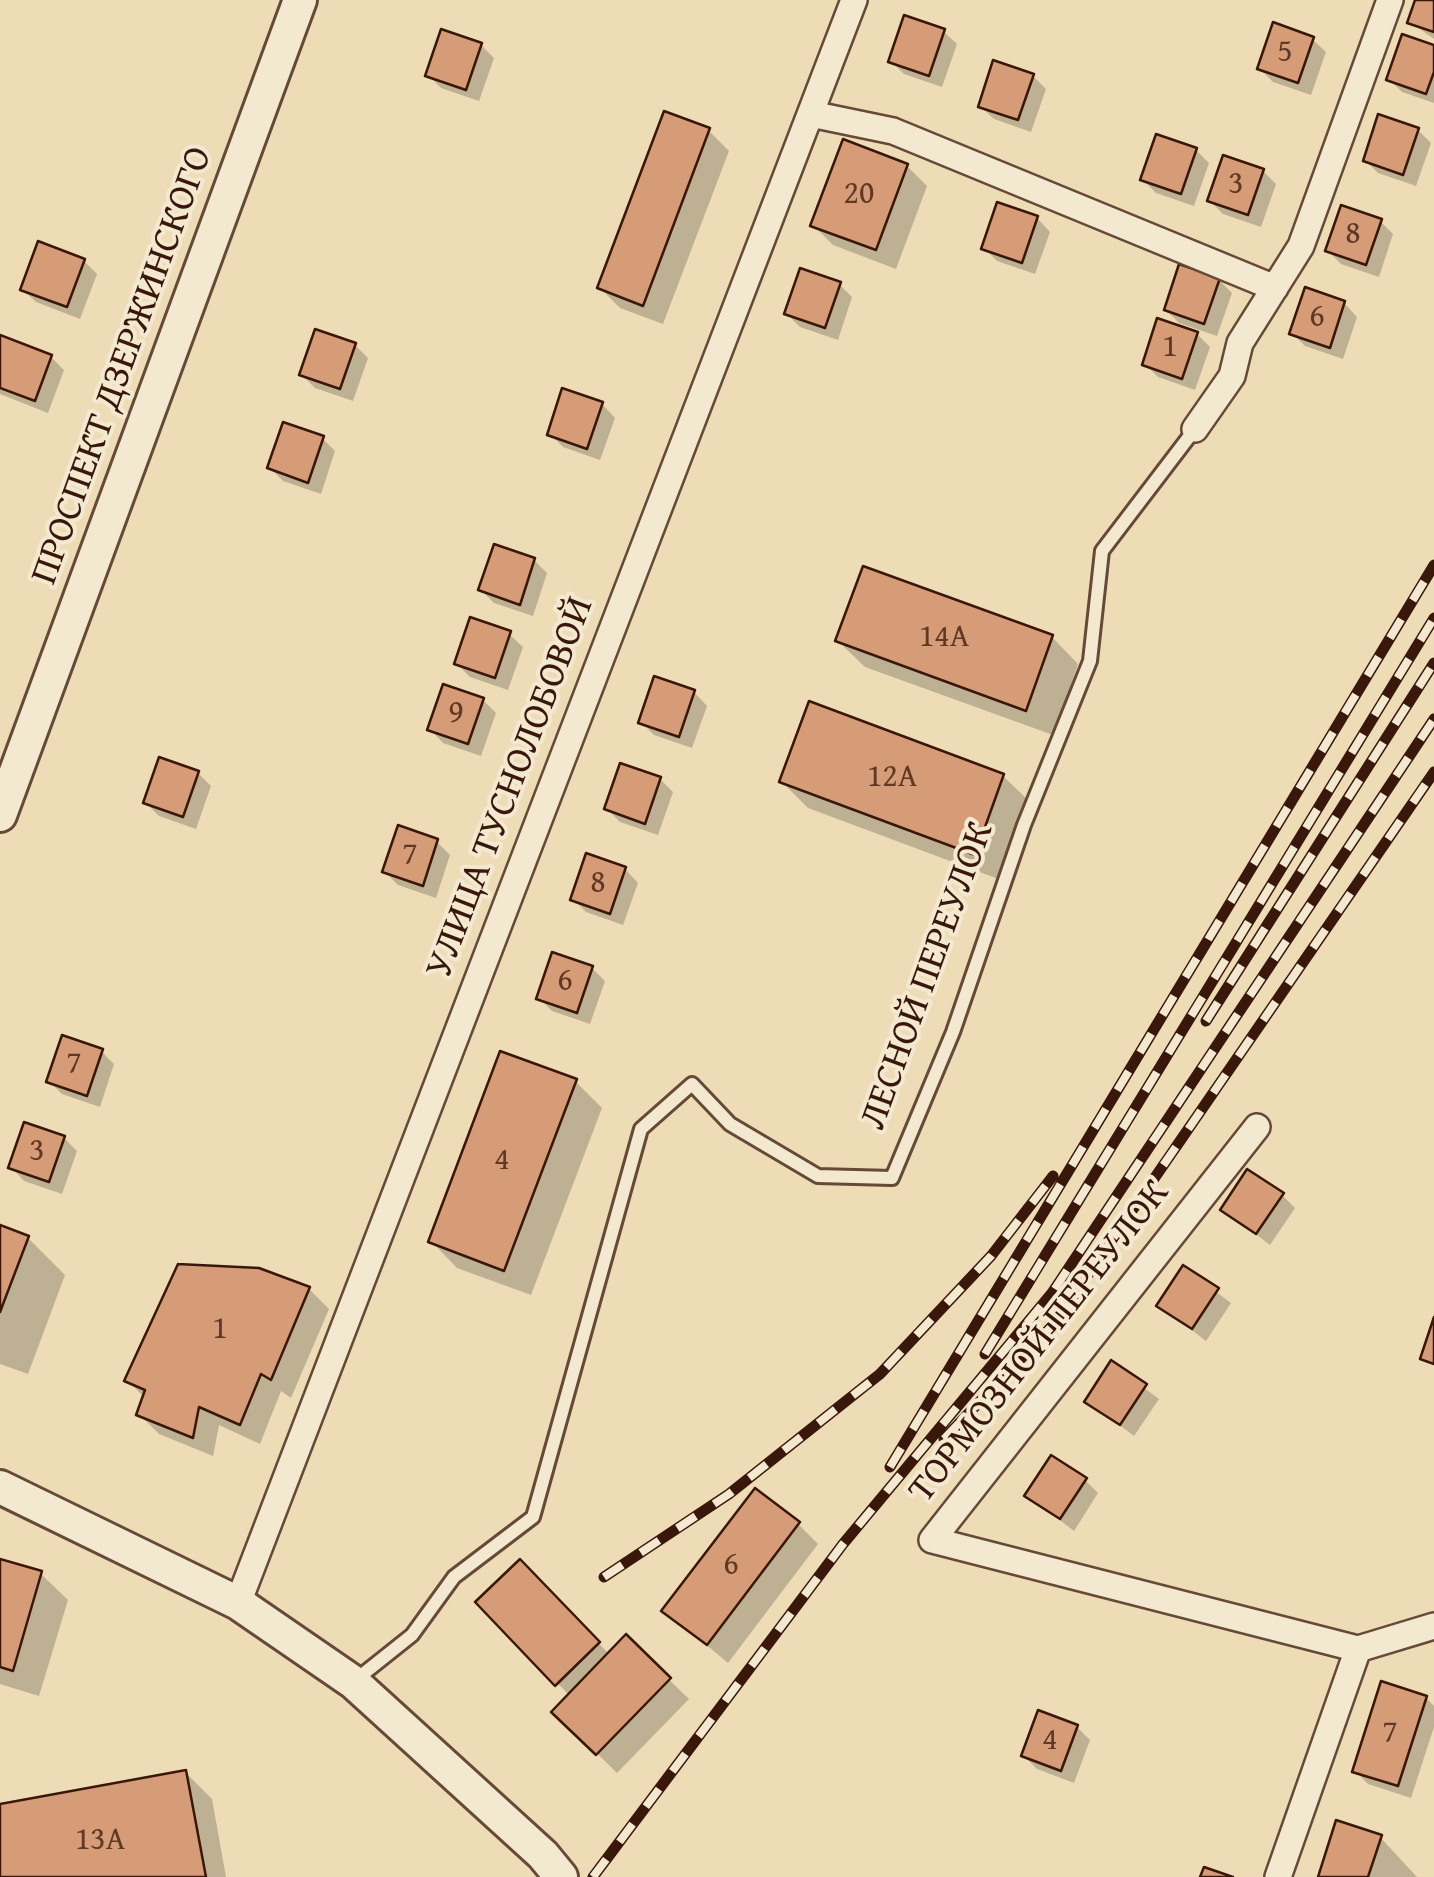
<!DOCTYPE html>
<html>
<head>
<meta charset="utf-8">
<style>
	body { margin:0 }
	canvas { display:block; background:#eddcb6 }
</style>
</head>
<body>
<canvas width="1434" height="1877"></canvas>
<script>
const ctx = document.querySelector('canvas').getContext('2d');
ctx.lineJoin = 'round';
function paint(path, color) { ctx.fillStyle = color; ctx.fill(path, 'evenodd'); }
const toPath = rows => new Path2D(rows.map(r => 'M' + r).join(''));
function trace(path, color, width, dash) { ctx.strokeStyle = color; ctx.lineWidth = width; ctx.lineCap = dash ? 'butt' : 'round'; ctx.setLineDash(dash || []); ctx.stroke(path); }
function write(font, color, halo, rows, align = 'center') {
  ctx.font = font + ' "Gentium Book Plus",serif'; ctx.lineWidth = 8; ctx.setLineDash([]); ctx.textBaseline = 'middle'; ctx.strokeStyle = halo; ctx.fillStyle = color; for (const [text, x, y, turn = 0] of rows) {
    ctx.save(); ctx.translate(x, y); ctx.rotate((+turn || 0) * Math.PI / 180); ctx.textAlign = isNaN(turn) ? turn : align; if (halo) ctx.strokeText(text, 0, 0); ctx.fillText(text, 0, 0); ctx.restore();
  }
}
paint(toPath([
	[1417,0,1434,0,1434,39,1410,22],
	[943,31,957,44,942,87,904,74,891,61],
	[1312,39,1326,52,1311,95,1273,82,1260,69],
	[481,45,494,58,479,101,441,88,428,75],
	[1434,47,1434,103,1402,92,1389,79],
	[1033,76,1046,89,1031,132,994,119,980,106],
	[1418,130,1431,143,1416,186,1378,173,1365,160],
	[709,131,729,151,663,324,620,308,600,288],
	[1196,150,1209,163,1194,206,1156,193,1143,180],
	[907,166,927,186,896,269,833,245,813,225],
	[1263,171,1276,184,1261,227,1223,214,1210,201],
	[1037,218,1050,232,1035,274,997,261,984,248],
	[1380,221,1393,234,1379,277,1341,264,1328,251],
	[84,261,97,274,80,319,36,302,22,289],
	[1219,280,1232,293,1217,336,1179,323,1166,310],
	[839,284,852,297,838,340,800,327,787,314],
	[1344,303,1357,317,1343,359,1305,346,1292,333],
	[1197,334,1210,347,1195,390,1158,377,1145,364],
	[0,338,51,357,64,370,48,413,0,394],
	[355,345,368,358,353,401,315,388,302,375],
	[602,404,615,418,600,460,563,447,550,434],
	[322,438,335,451,321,494,283,481,270,468],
	[534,560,547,573,533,616,494,603,481,590],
	[509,634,523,647,508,690,470,677,457,664],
	[1052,637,1078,664,1053,735,865,667,838,641],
	[694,692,707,706,692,748,654,735,641,722],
	[483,700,496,713,481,756,443,743,430,729],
	[198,773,211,786,196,829,159,816,146,803],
	[1003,776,1030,802,1001,880,808,808,782,782],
	[660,779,673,792,658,835,620,822,607,809],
	[437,842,450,855,436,898,398,885,385,872],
	[625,869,638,883,623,925,586,912,573,899],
	[592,968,605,981,590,1024,552,1011,539,998],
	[101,1051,114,1064,100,1107,62,1094,49,1081],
	[575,1081,602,1108,531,1295,457,1268,431,1241],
	[64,1138,77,1151,62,1194,24,1181,11,1167],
	[1282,1195,1295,1208,1270,1245,1224,1210],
	[0,1227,28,1238,65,1275,28,1374,0,1364],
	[1184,1268,1231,1303,1206,1341,1159,1305],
	[309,1289,329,1309,291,1398,281,1391,260,1444,219,1425,213,1456,159,1434,139,1414,145,1398,127,1380],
	[1112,1364,1159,1399,1134,1436,1088,1401],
	[1085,1480,1098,1493,1074,1531,1027,1495],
	[798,1524,818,1544,728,1663,665,1610],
	[0,1561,41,1574,68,1600,39,1696,0,1684],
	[520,1562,610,1655,626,1638,689,1699,617,1773,555,1712,570,1696,479,1602],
	[1426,1698,1434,1706,1434,1727,1411,1798,1368,1784,1355,1771],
	[1077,1727,1090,1740,1074,1783,1037,1769,1024,1756],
	[185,1772,212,1799,226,1877,0,1877,0,1807],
	[1380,1837,1417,1877,1320,1877]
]), '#0003');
const building = toPath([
	[1415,0,1434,0,1434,32,1407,23,1415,0],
	[904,15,945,29,929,76,888,62,904,15],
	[1273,22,1314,37,1298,83,1257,69,1273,22],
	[441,29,482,43,466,90,425,76,441,29],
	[1402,34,1434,45,1434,72,1426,94,1386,80,1402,34],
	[993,60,1034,74,1018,120,978,107,993,60],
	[664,111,710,128,643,306,597,288,664,111],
	[1378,114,1419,128,1403,175,1363,161,1378,114],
	[1156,134,1197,148,1181,194,1140,180,1156,134],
	[843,139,908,164,876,250,810,226,843,139],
	[1223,155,1264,169,1248,215,1207,201,1223,155],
	[997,202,1038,216,1022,263,981,249,997,202],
	[1341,205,1382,219,1366,265,1325,251,1341,205],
	[38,241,85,259,67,307,20,290,38,241],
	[1179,264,1220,278,1204,324,1164,310,1179,264],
	[800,268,841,282,825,328,784,314,800,268],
	[1305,287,1345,301,1330,348,1289,334,1305,287],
	[1157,318,1198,332,1182,379,1142,365,1157,318],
	[315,329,356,343,340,389,299,375,315,329],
	[0,335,52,355,35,401,0,388,0,335],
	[562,388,603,402,587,449,547,435,562,388],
	[283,422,324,436,308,483,267,468,283,422],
	[494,544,535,558,520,605,478,590,494,544],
	[863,566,1053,635,1026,711,835,641,863,566],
	[470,617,511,631,495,678,454,664,470,617],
	[654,676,695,690,679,737,638,723,654,676],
	[443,684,484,698,468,744,427,730,443,684],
	[809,701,1004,774,975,855,779,782,809,701],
	[159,757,199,771,183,817,143,803,159,757],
	[620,763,661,777,645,824,604,809,620,763],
	[398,825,438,839,423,886,382,872,398,825],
	[586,853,626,867,610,914,570,900,586,853],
	[552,952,593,966,577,1013,536,999,552,952],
	[62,1035,103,1049,87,1096,46,1082,62,1035],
	[500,1051,577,1079,504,1271,428,1242,500,1051],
	[24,1122,65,1136,49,1182,8,1168,24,1122],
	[1247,1169,1284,1193,1256,1234,1220,1210,1247,1169],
	[0,1225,29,1236,0,1312,0,1225],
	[178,1264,259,1268,310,1287,271,1380,261,1374,240,1425,199,1407,193,1438,136,1415,145,1390,124,1381,178,1264],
	[1183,1265,1219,1288,1192,1329,1156,1306,1183,1265],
	[1434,1317,1434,1364,1420,1359,1434,1317],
	[1111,1360,1147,1384,1120,1425,1084,1402,1111,1360],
	[1051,1455,1087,1478,1060,1519,1024,1496,1051,1455],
	[755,1488,800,1522,707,1645,661,1611,755,1488],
	[0,1559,42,1571,13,1671,0,1667,0,1559],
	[520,1559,600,1642,555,1686,475,1602,520,1559],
	[626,1634,671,1678,596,1755,551,1712,626,1634],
	[1381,1681,1427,1696,1398,1786,1352,1772,1381,1681],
	[1038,1710,1078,1725,1061,1771,1021,1756,1038,1710],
	[186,1770,206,1877,0,1877,0,1804,186,1770],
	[1336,1820,1382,1835,1368,1877,1318,1877,1336,1820],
	[1204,1867,1233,1877,1200,1877,1204,1867]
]);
paint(building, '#d69c78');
trace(building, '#39180b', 2.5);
const service = toPath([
	[353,1682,412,1635,454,1577,533,1517,641,1129,692,1084,730,1124,818,1176,892,1178,953,1032,1024,825,1090,661,1102,551,1195,429]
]);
const minor = toPath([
	[811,114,893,131,1275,288],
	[1195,429,1232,376,1240,343,1301,246,1390,0],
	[1257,1127,932,1540,1358,1649],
	[238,1603,854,0],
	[1278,1877,1358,1649,1434,1626]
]);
const tertiary = toPath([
	[0,815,300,0],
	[0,1487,238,1603,353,1682,543,1855,561,1877]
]);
trace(service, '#664936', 18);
trace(minor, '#664936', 30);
trace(tertiary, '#664936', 38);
trace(service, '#f3e8d0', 12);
trace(minor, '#f3e8d0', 25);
trace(tertiary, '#f3e8d0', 32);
const rail = toPath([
	[1206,1021,1434,663],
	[985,1354,1434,618],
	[944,1439,1054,1324,1434,772],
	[890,1467,1434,565],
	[604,1577,729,1494,880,1374,991,1256,1053,1176],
	[593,1877,843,1544,1052,1293,1434,719]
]);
trace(rail, '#39180b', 11);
trace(rail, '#f3e8d0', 8, [22]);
write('32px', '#603926', null, [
	["5",1285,53],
	["3",1236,185],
	["20",859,195],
	["8",1353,235],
	["6",1317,318],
	["1",1170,348],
	["14А",944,638],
	["9",456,714],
	["12А",892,778],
	["7",410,856],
	["8",598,884],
	["6",565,982],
	["7",74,1065],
	["3",37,1152],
	["4",502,1161],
	["1",220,1330],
	["6",731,1566],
	["7",1390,1734],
	["4",1050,1741],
	["13А",100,1841]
]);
write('38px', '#39180b', '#f3e8d0', [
	["ПРОСПЕКТ ДЗЕРЖИНСКОГО",123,366,-70],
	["УЛИЦА ТУСНОЛОБОВОЙ",511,788,-69],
	["ЛЕСНОЙ ПЕРЕУЛОК",928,976,-70],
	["ТОРМОЗНОЙ ПЕРЕУЛОК",1040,1342,-52]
]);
</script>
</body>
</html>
